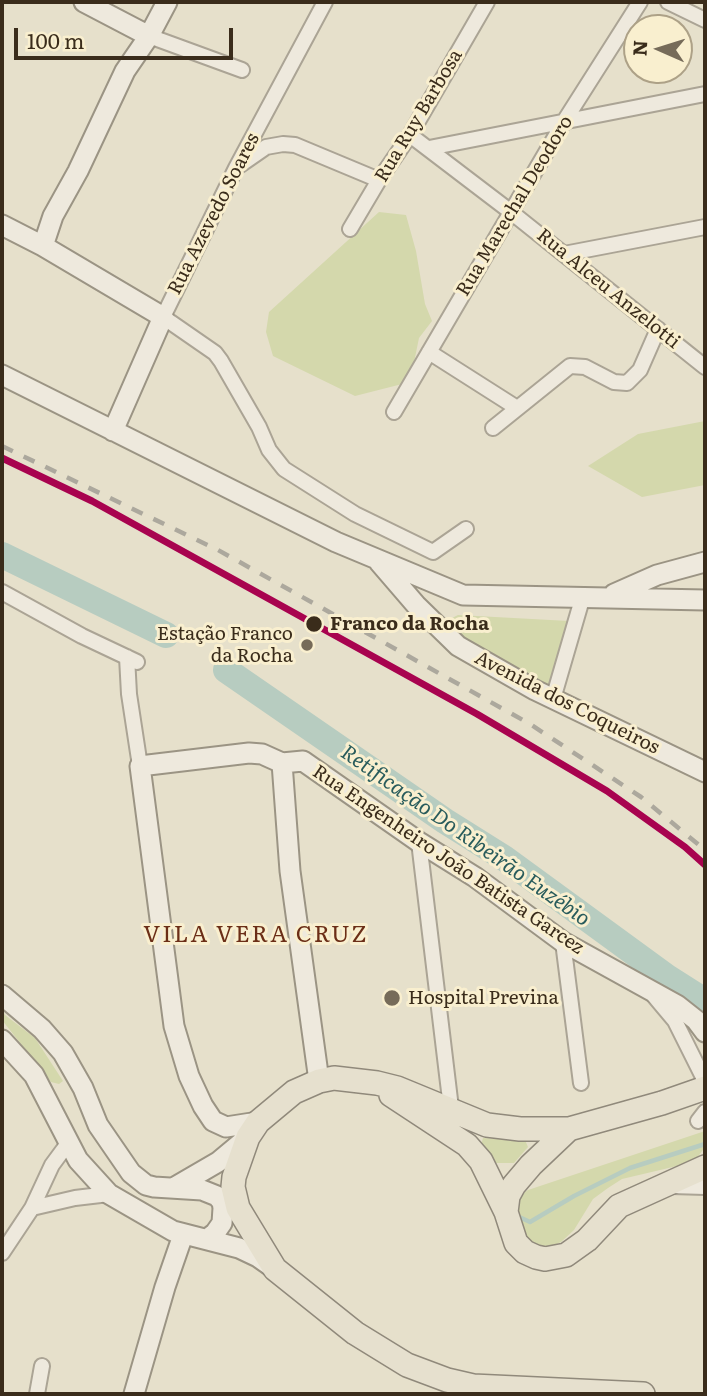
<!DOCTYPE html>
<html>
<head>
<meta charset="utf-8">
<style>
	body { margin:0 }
	#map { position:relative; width:707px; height:1396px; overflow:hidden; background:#e6e0cb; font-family:Literata,serif }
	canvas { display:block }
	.frame { position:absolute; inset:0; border:4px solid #3a2c1b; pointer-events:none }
	.north { position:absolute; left:623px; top:14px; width:70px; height:70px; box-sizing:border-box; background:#f9efcf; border:2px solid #ada187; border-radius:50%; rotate:273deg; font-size:19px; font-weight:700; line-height:28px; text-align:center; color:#3a2c1b }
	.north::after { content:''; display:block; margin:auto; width:24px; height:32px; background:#766b59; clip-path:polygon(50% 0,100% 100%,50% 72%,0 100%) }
	.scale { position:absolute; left:14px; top:28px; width:219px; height:32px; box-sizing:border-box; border:4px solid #3a2c1b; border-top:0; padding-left:9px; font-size:21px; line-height:24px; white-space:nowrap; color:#3a2c1b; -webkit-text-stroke:5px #f9efcf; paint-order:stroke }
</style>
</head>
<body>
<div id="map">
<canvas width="707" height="1396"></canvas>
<div class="frame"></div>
<div class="north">N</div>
<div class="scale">100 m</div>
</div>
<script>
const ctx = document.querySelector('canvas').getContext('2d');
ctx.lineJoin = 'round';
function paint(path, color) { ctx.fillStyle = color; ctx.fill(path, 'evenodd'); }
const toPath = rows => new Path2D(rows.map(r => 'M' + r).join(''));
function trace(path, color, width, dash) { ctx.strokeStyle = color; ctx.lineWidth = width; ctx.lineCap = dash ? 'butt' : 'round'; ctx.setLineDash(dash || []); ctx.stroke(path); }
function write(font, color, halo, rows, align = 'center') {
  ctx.font = font + ' Literata,serif'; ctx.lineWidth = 6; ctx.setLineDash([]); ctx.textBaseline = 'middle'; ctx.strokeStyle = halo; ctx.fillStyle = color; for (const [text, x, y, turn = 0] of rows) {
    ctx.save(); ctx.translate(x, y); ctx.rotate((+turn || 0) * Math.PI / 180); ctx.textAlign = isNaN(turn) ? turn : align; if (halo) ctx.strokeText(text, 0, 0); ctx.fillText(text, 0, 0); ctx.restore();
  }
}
paint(toPath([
	[379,212,406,215,416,251,425,304,432,321,419,338,410,382,355,396,273,356,266,332,269,312],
	[705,421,705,485,642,497,588,466,638,434],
	[458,615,569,621,548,693,458,636,450,626,452,618],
	[2,1009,5,1015,35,1038,63,1081,59,1084,51,1082,2,1020],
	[705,1131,705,1147,694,1162,622,1179,608,1188,593,1199,574,1230,561,1242,547,1248,530,1244,524,1237,515,1211,521,1195,528,1190],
	[483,1138,525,1140,528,1147,514,1163,493,1163,481,1145]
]), '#d4d8ac');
trace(toPath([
	[517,1216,530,1222,574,1196,630,1168,705,1144]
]), '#b7ccc0', 4.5);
trace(toPath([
	[2,555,166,635],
	[226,670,445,821,504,858,667,977,705,1001]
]), '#b7ccc0', 26);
const street = toPath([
	[325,2,236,168,163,317,215,353,221,361,259,427,269,450,284,469,355,514,433,552,466,529],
	[668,2,705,20],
	[149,36,242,70],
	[410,135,511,212,705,367],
	[429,148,705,94],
	[240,165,266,147,283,144,295,145,379,180],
	[350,229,379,180,410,135,487,2],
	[564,254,705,227],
	[429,352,517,408],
	[394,412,565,120,640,2],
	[493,428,570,366,585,367,614,382,627,383,640,370,658,329],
	[2,592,82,636,137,662],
	[127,657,129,694,140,766],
	[553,699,583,596],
	[419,842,451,1108],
	[563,942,581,1083],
	[654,996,675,1021,705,1081],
	[698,1121,705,1112],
	[672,1186,705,1187],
	[32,1208,75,1198,109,1194],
	[2,1253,32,1208,52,1165,69,1142],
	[37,1394,42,1366]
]);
const secondary = toPath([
	[84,2,149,36],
	[2,225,43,246,163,317,113,431],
	[43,246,53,216,78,171,125,71,149,36,167,2],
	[2,375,336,542,463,595,705,600],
	[379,562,416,605,458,646,535,690,705,772],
	[614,594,657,575,705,562],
	[282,763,303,761,419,842,475,877,563,942,677,1005,696,1020,705,1032],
	[282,763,290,871,319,1081],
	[2,995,42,1029,63,1053,83,1088,98,1125,131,1173,146,1185,154,1187,202,1190,217,1196,222,1202,223,1208,222,1223,215,1233,207,1239],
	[2,1040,34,1075,78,1160,109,1194,173,1231,239,1248,258,1257,275,1269],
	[258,1122,226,1127,213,1121,203,1106,189,1076,174,1026,140,766,249,753,262,754,282,763],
	[175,1187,218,1162,248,1137],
	[134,1394,165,1287,183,1235]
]);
const primary = toPath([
	[391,1095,467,1145,481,1161,506,1212],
	[569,1129,531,1165,514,1185,508,1196,506,1212,516,1243,525,1252,536,1257,545,1259,566,1255,587,1240,619,1206,705,1167],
	[643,1394,473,1386,447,1380,407,1365,355,1333,275,1269,238,1208,233,1187,234,1177,248,1137,258,1122,294,1092,319,1081,334,1078,377,1083,397,1088,487,1125,520,1129,569,1129,662,1103,705,1088]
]);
trace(street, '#aba495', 18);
trace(secondary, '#9b9484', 23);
trace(primary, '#90897b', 26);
trace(street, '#eee9dd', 14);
trace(secondary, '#eee9dd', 19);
trace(primary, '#e6e0ce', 23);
trace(toPath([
	[2,446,218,550,530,724,641,797,705,850]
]), '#aca89d', 4.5, [12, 12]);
trace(toPath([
	[2,458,92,501,477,714,607,791,685,847,705,865]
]), '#a8034f', 7);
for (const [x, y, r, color] of [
	[314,624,9,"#3a2c1b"],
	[307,645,7,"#766b59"],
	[392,998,9,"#766b59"]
]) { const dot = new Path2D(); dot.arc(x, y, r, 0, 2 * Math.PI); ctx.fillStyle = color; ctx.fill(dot); trace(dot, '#f9efcf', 2.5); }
write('19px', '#3a2c1b', '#f9efcf', [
	["Rua Ruy Barbosa",419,116,-59],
	["Rua Marechal Deodoro",515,206,-59],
	["Rua Azevedo Soares",214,214,-63],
	["Rua Alceu Anzelotti",608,289,39],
	["Avenida dos Coqueiros",567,703,27],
	["Rua Engenheiro João Batista Garcez",448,860,34]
]);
write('bold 19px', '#3a2c1b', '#f9efcf', [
	["Franco da Rocha",330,624]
], 'left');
write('19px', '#3a2c1b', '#f9efcf', [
	["Estação Franco",293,634],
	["da Rocha",293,656],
	["Hospital Previna",408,998,"left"]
], 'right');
write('italic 21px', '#295c5c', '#f9efcf', [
	["Retificação Do Ribeirão Euzébio",465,836,35]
]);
ctx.letterSpacing = '2px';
write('23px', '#6b2e17', '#f9efcf', [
	["VILA VERA CRUZ",256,935]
]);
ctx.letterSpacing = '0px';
</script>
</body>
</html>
